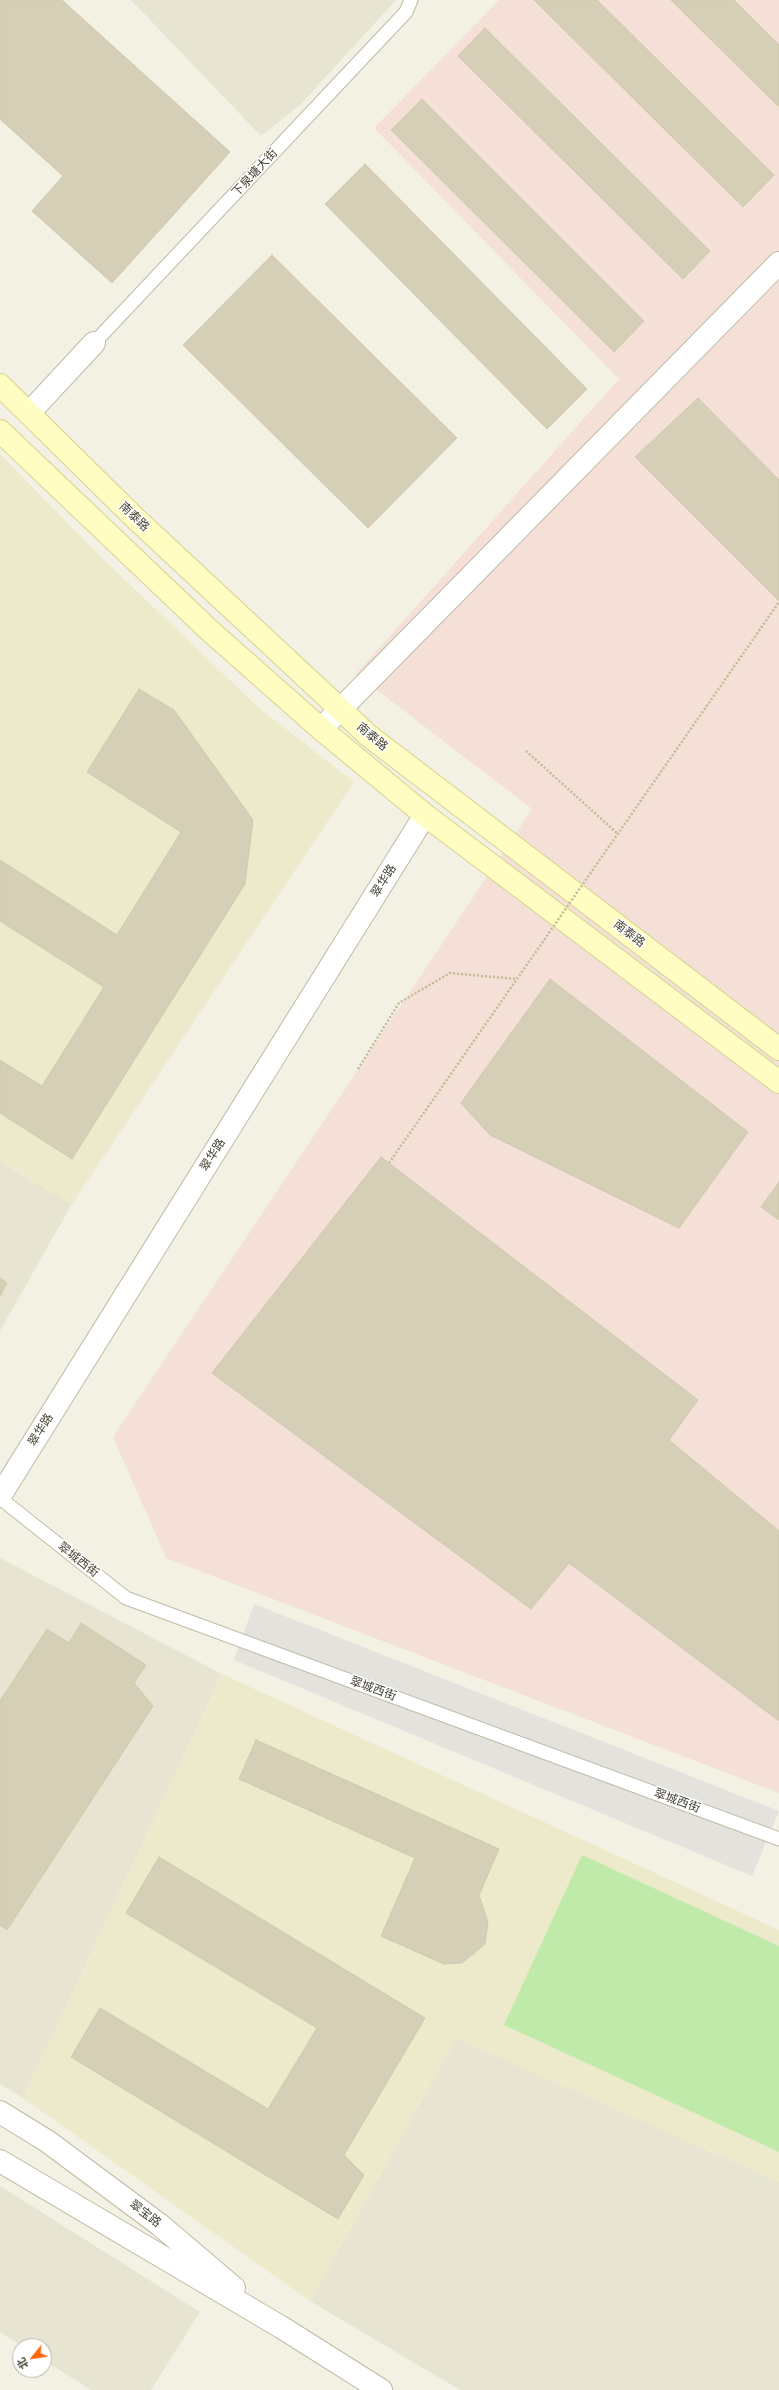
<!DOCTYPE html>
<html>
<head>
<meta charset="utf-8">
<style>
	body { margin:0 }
	#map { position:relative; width:779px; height:2390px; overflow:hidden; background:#f3f1e3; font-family:Arial,"Noto Sans SC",sans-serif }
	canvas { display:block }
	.north { position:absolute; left:12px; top:2338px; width:40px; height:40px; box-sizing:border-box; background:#fff; border:1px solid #b5b3ad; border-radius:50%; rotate:240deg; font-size:11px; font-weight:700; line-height:16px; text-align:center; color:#454233 }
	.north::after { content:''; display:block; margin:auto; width:14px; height:18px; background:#ff640e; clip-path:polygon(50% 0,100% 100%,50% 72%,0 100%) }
</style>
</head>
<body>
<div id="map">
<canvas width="779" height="2390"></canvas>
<div class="north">北</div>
</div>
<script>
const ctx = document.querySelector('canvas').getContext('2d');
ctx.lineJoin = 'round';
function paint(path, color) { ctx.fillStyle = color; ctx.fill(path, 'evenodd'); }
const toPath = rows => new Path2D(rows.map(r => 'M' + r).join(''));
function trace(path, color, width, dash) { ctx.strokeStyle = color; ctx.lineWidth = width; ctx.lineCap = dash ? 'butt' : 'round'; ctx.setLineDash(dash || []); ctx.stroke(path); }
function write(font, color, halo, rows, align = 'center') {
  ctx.font = font + ' Arial,"Noto Sans SC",sans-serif'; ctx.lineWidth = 3; ctx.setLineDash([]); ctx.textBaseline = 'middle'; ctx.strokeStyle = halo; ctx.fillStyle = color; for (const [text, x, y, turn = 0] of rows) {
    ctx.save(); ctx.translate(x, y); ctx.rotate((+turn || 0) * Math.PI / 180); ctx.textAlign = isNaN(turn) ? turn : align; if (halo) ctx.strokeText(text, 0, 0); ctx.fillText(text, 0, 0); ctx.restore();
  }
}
paint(toPath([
	[131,0,396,0,300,105,261,136],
	[0,1162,72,1204,0,1331],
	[0,1558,222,1674,23,2098,0,2084],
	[456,2038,779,2182,779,2390,460,2390,310,2301],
	[0,2186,200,2312,151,2390,91,2390,44,2360,44,2346,22,2346,0,2332]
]), '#e7e5d1');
paint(toPath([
	[0,454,98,554,260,709,354,782,72,1204,0,1162],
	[222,1674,779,1930,779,2182,456,2038,310,2301,23,2098]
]), '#edeacc');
paint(toPath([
	[499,0,779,0,779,1793,166,1558,113,1437,532,809,356,674,619,379,374,128]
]), '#f4e0d6');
paint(toPath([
	[582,1855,779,1946,779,2152,504,2025]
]), '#bfeaa9');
paint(toPath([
	[254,1604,779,1811,752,1876,234,1660]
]), '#e3e2dc');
const building = toPath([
	[0,0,62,0,230,152,112,283,32,211,63,176,0,119,0,0],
	[534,0,597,0,774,175,743,207,534,0],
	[671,0,734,0,779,45,779,107,671,0],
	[485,28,710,251,683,279,458,56,485,28],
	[422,99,644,321,614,352,391,130,422,99],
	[365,164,587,389,547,429,325,204,365,164],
	[272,255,457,438,368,528,183,345,272,255],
	[698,398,779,480,779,601,635,457,698,398],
	[139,689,174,710,253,820,245,884,72,1159,0,1113,0,1060,42,1086,104,987,0,921,0,860,117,935,181,832,87,772,139,689],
	[550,979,748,1132,679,1228,490,1135,461,1103,550,979],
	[381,1157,698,1400,669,1440,779,1531,779,1721,569,1563,531,1609,212,1373,381,1157],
	[779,1182,779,1220,761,1207,779,1182],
	[0,1278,7,1283,0,1296,0,1278],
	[81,1623,146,1665,134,1683,153,1706,7,1930,0,1925,0,1701,47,1629,69,1643,81,1623],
	[256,1740,499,1849,479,1895,488,1922,485,1944,462,1963,444,1964,381,1936,415,1858,239,1779,256,1740],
	[159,1857,425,2018,344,2155,364,2175,338,2219,71,2057,100,2008,268,2109,317,2028,126,1913,159,1857]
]);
paint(building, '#d5cfb8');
trace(building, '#d0c9ab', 1);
const service = toPath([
	[94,343,406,12,411,0],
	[0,1498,126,1598,779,1839]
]);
const minor = toPath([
	[29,413,94,343],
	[321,729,779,263],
	[0,1496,425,815]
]);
const tertiary = toPath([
	[0,2112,47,2141,160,2225,234,2288],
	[0,2161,281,2327,381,2390]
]);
const secondary = toPath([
	[0,385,136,519,369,736,779,1049],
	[0,431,209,630,321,729,425,815,779,1082]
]);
trace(service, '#bebba6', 15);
trace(minor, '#bebba6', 24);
trace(tertiary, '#bebba6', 24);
trace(secondary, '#d5d290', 24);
trace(toPath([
	[526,751,618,834],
	[358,1069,399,1003,450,973,517,979]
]), '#c1bb96', 2.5, [2, 2]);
trace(service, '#fff', 13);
trace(minor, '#fff', 22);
trace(tertiary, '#fff', 22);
trace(secondary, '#fffdc1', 22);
trace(toPath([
	[389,1163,779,602]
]), '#c1bb96', 2.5, [2, 2]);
write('12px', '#454233', '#fff', [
	["下泉塘大街",255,173,-47],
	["南泰路",134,517,44],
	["南泰路",372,737,40],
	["翠华路",384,881,-58],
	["南泰路",629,934,37],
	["翠华路",213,1155,-58],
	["翠华路",41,1430,-58],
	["翠城西街",78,1560,38],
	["翠城西街",373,1689,20],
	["翠城西街",677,1801,20],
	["翠宝路",145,2214,37]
]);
</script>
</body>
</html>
